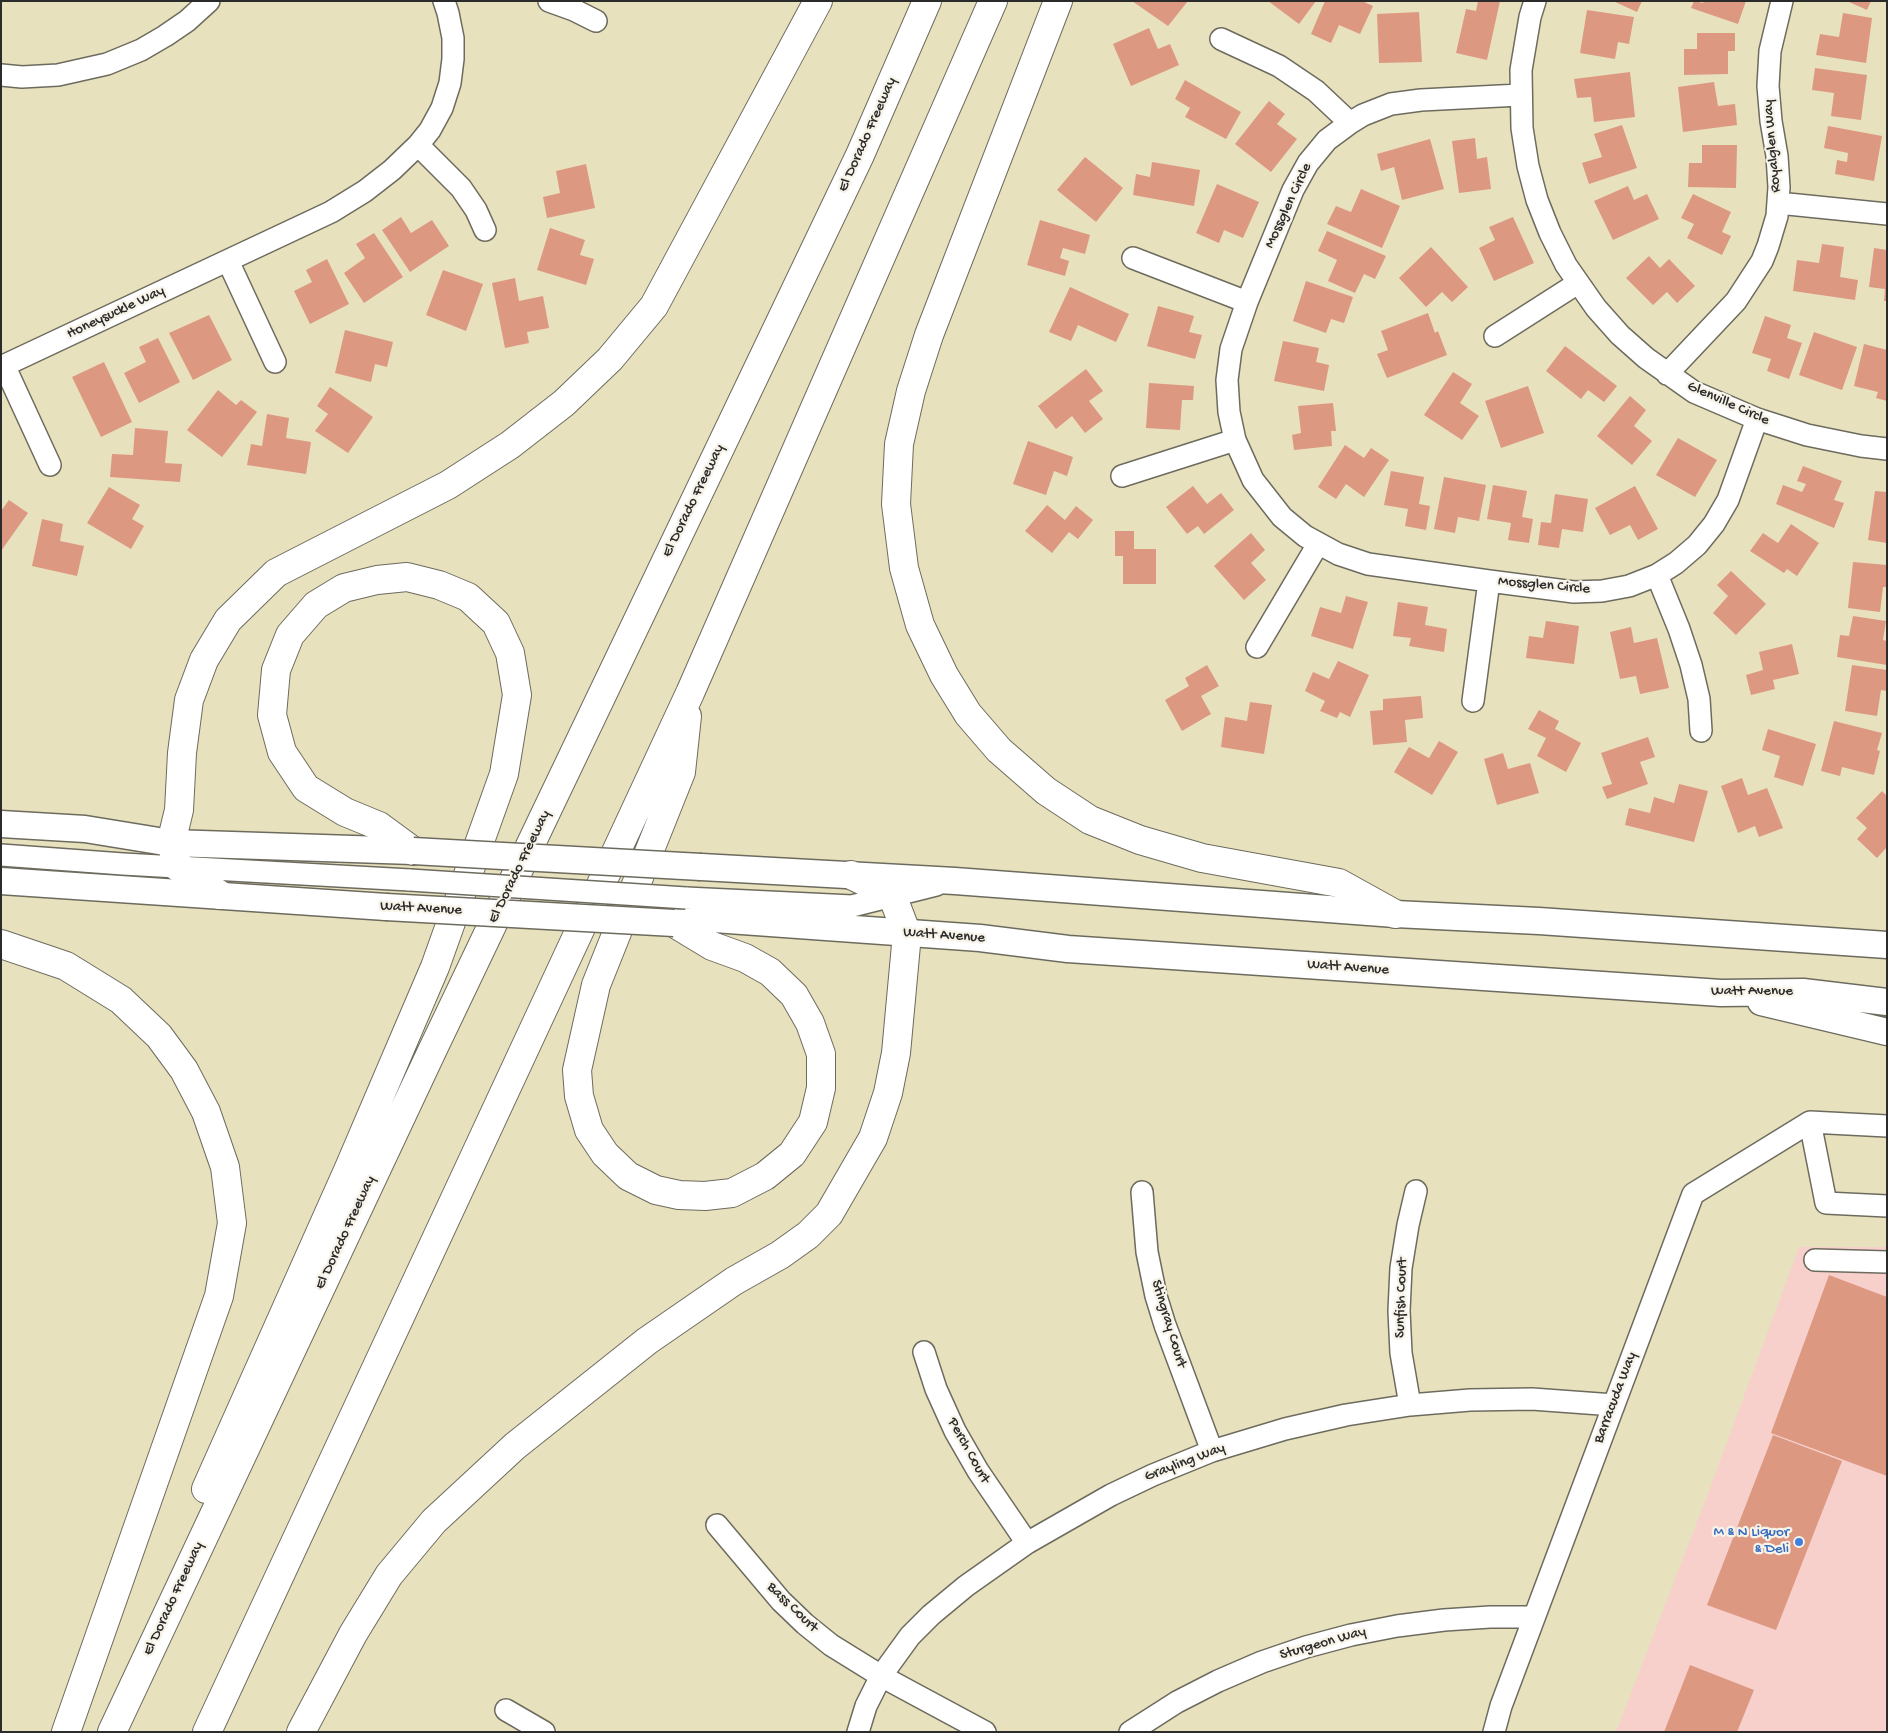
<!DOCTYPE html>
<html>
<head>
<meta charset="utf-8">
<style>
	body { margin:0 }
	#map { position:relative; width:1888px; height:1733px; overflow:hidden; background:#e8e1be; font-family:"Gochi Hand",sans-serif }
	canvas { display:block }
	.frame { position:absolute; inset:0; border:2px solid #2b2b2b; pointer-events:none }
</style>
</head>
<body>
<div id="map">
<canvas width="1888" height="1733"></canvas>
<div class="frame"></div>
</div>
<script>
const ctx = document.querySelector('canvas').getContext('2d');
ctx.lineJoin = 'round';
function paint(path, color) { ctx.fillStyle = color; ctx.fill(path, 'evenodd'); }
const toPath = rows => new Path2D(rows.map(r => 'M' + r).join(''));
function trace(path, color, width, dash) { ctx.strokeStyle = color; ctx.lineWidth = width; ctx.lineCap = dash ? 'butt' : 'round'; ctx.setLineDash(dash || []); ctx.stroke(path); }
function write(font, color, halo, rows, align = 'center') {
  ctx.font = font + ' "Gochi Hand",sans-serif'; ctx.lineWidth = 4.5; ctx.setLineDash([]); ctx.textBaseline = 'middle'; ctx.strokeStyle = halo; ctx.fillStyle = color; for (const [text, x, y, turn = 0] of rows) {
    ctx.save(); ctx.translate(x, y); ctx.rotate((+turn || 0) * Math.PI / 180); ctx.textAlign = isNaN(turn) ? turn : align; if (halo) ctx.strokeText(text, 0, 0); ctx.fillText(text, 0, 0); ctx.restore();
  }
}
paint(toPath([
	[1799,1247,1887,1247,1887,1732,1616,1732,1709,1491]
]), '#f7d0cc');
paint(toPath([
	[1132,1,1188,1,1168,26],
	[1268,1,1316,1,1299,24],
	[1325,1,1362,1,1373,6,1360,34,1339,25,1331,43,1311,34],
	[1478,1,1500,1,1487,60,1456,53,1466,9,1476,11],
	[1613,1,1642,1,1637,12],
	[1694,1,1703,3,1704,1,1746,1,1738,24,1691,8],
	[1847,1,1871,1,1867,10],
	[1587,10,1634,17,1629,44,1618,42,1615,59,1580,53],
	[1419,12,1422,62,1379,63,1377,14],
	[1843,13,1872,18,1866,63,1816,55,1820,34,1839,37],
	[1149,28,1158,49,1170,44,1179,65,1131,86,1113,44],
	[1697,33,1735,33,1735,51,1728,51,1728,74,1684,75,1684,49,1697,49],
	[1815,68,1867,75,1861,120,1831,116,1834,93,1812,90],
	[1630,72,1635,117,1594,122,1591,97,1577,98,1574,79],
	[1185,80,1241,112,1226,139,1185,117,1190,108,1175,99],
	[1714,82,1718,106,1735,104,1737,125,1683,132,1678,87],
	[1269,101,1285,114,1277,124,1297,139,1271,172,1235,144],
	[1622,125,1637,168,1589,184,1582,163,1602,157,1594,134],
	[1828,126,1882,136,1874,181,1835,174,1837,160,1847,162,1848,153,1824,148],
	[1475,138,1477,159,1487,157,1491,189,1459,193,1452,141],
	[1430,139,1444,189,1402,200,1394,167,1381,171,1377,154],
	[1702,145,1737,145,1736,188,1688,187,1689,163,1702,163],
	[1085,157,1123,188,1096,222,1057,190],
	[1152,162,1200,170,1194,206,1133,195,1136,174,1150,177],
	[586,164,595,208,547,218,543,197,560,193,556,171],
	[1217,184,1259,202,1243,238,1224,230,1219,243,1196,233],
	[1628,186,1634,200,1647,194,1659,219,1613,240,1594,201],
	[1361,189,1400,206,1382,248,1327,224,1336,206,1351,212],
	[1693,194,1731,212,1722,232,1731,236,1722,255,1687,238,1694,224,1681,218],
	[401,217,411,233,432,220,449,246,410,272,382,230],
	[1513,217,1534,263,1494,281,1479,248,1495,240,1489,227],
	[1040,220,1090,235,1085,254,1063,248,1060,258,1069,261,1065,276,1027,265],
	[550,228,585,240,580,255,594,259,586,285,537,270],
	[1327,231,1386,256,1375,279,1364,274,1355,293,1328,281,1337,260,1318,251],
	[374,233,403,277,364,303,344,273,365,258,356,244],
	[1822,244,1844,247,1840,277,1858,280,1855,300,1793,291,1797,260,1819,263],
	[1431,247,1468,287,1452,302,1442,292,1426,307,1399,278],
	[1874,248,1887,250,1887,301,1884,301,1885,289,1869,287],
	[1649,256,1660,268,1669,259,1695,286,1677,303,1667,292,1653,305,1626,278],
	[327,259,349,304,310,324,294,291,312,282,306,270],
	[443,270,483,284,466,331,426,315],
	[515,278,519,301,543,296,549,328,527,332,529,343,505,348,492,283],
	[1306,281,1353,297,1344,323,1331,319,1326,333,1293,321],
	[1070,287,1129,314,1116,342,1078,325,1071,341,1049,332],
	[1158,306,1194,316,1189,332,1202,335,1195,359,1147,346],
	[1428,313,1435,333,1438,331,1447,355,1387,378,1377,354,1388,350,1381,331],
	[209,315,232,360,193,380,169,333],
	[1765,316,1791,325,1787,338,1802,343,1789,379,1767,371,1771,359,1752,353],
	[345,330,393,342,387,367,375,364,371,382,335,373],
	[1814,332,1857,347,1842,390,1799,375],
	[158,338,180,382,139,403,124,373,146,362,139,347],
	[1283,341,1319,348,1316,362,1329,365,1324,391,1274,381],
	[1864,344,1887,350,1887,401,1876,398,1878,392,1854,386],
	[1565,346,1617,386,1604,402,1588,390,1581,399,1546,371],
	[104,362,132,422,101,437,72,377],
	[1086,369,1103,391,1089,401,1103,419,1085,433,1072,416,1056,429,1038,406],
	[1453,372,1472,384,1460,403,1479,416,1462,440,1424,415],
	[1149,383,1194,386,1193,400,1182,400,1180,430,1146,428],
	[1528,386,1544,433,1501,448,1485,401],
	[330,387,373,417,348,453,315,431,328,414,317,406],
	[218,390,236,405,241,400,257,412,222,457,187,430],
	[1630,396,1646,410,1634,426,1652,441,1632,465,1597,436],
	[1333,403,1336,431,1331,431,1332,446,1294,450,1292,435,1301,433,1298,406],
	[267,414,289,418,286,438,311,442,306,474,247,465,251,444,262,446],
	[135,428,168,431,165,463,182,464,180,482,110,477,112,454,133,455],
	[1678,438,1717,460,1695,497,1656,475],
	[1028,441,1073,457,1067,476,1054,471,1046,495,1013,484],
	[1345,445,1364,458,1371,448,1389,460,1364,497,1346,484,1336,499,1318,487],
	[1803,466,1842,481,1834,500,1844,503,1834,528,1776,504,1783,485,1802,492,1806,484,1797,481],
	[1391,471,1424,477,1419,504,1430,506,1426,530,1405,526,1408,509,1384,505],
	[1444,477,1486,485,1479,521,1458,517,1455,533,1434,529],
	[1493,485,1527,491,1522,517,1533,519,1529,543,1508,540,1511,523,1487,519],
	[1193,486,1207,504,1221,493,1234,510,1204,534,1198,526,1187,534,1166,507],
	[1635,486,1658,529,1638,540,1630,525,1610,535,1595,508],
	[109,487,140,505,132,519,144,526,131,549,87,523],
	[1875,491,1887,492,1887,543,1868,540],
	[1555,494,1588,499,1583,532,1562,529,1559,548,1538,545,1541,522,1551,523],
	[9,500,28,513,1,551,1,511],
	[1047,505,1065,520,1076,506,1093,520,1078,539,1069,532,1052,553,1025,531],
	[42,519,63,524,60,541,84,546,77,576,32,566],
	[1791,524,1819,543,1797,576,1787,569,1784,573,1750,551,1763,533,1778,543],
	[1115,531,1134,531,1134,549,1156,549,1156,584,1123,584,1123,556,1115,556],
	[1251,533,1265,550,1251,563,1266,580,1244,600,1214,566],
	[1853,562,1887,565,1887,587,1883,587,1880,612,1848,608],
	[1731,571,1766,604,1736,635,1713,613,1728,596,1717,585],
	[1346,596,1368,602,1353,649,1311,636,1320,607,1341,613],
	[1398,602,1428,607,1425,625,1447,629,1444,652,1409,646,1411,638,1393,636],
	[1853,616,1886,621,1883,640,1887,641,1887,665,1837,657,1840,635,1849,636],
	[1546,621,1579,626,1574,664,1526,658,1529,636,1543,638],
	[1631,627,1634,643,1657,638,1669,688,1640,694,1636,676,1620,679,1610,632],
	[1792,644,1799,674,1773,680,1775,689,1751,695,1746,675,1763,670,1759,652],
	[1338,661,1369,675,1350,717,1340,712,1337,718,1320,711,1325,701,1305,691,1313,672,1329,679],
	[1207,665,1219,686,1201,696,1211,714,1182,731,1165,700,1189,686,1185,678],
	[1852,665,1887,670,1887,691,1881,690,1877,716,1845,711],
	[1421,696,1423,718,1405,720,1407,742,1373,745,1370,711,1383,710,1383,699],
	[1250,702,1272,705,1264,754,1221,747,1225,717,1247,721],
	[1539,710,1559,721,1555,729,1581,743,1566,772,1537,756,1546,738,1528,729],
	[1834,721,1882,733,1877,750,1880,751,1874,775,1842,767,1840,776,1821,771],
	[1768,729,1816,744,1803,786,1774,777,1780,756,1762,750],
	[1648,737,1655,757,1640,762,1648,784,1607,799,1602,787,1612,784,1601,753],
	[1439,741,1458,752,1432,795,1394,772,1409,747,1429,758],
	[1503,753,1508,769,1530,763,1539,793,1497,805,1484,759],
	[1742,778,1748,795,1767,788,1783,828,1759,837,1755,826,1738,833,1721,786],
	[1679,784,1708,791,1694,842,1625,825,1629,808,1650,813,1654,797,1674,803],
	[1882,791,1887,796,1887,847,1877,858,1857,839,1867,828,1856,818],
	[1829,1275,1887,1297,1887,1476,1771,1433],
	[1773,1435,1842,1461,1776,1630,1707,1605],
	[1690,1665,1754,1690,1737,1732,1664,1732]
]), '#dd9881');
const minor = toPath([
	[549,1,574,10,596,21],
	[1535,1,1530,17,1521,70,1522,128,1528,166,1537,200,1550,233,1566,265,1596,308,1620,335,1646,358,1694,392,1757,419,1807,435,1861,446,1887,449],
	[1221,39,1279,66,1316,91,1350,123],
	[1,75,22,77,58,75,107,64,141,50,165,36,187,21,209,1],
	[1520,95,1421,100,1391,104,1363,115,1350,123,1327,140,1308,163,1293,190,1247,302,1231,349,1227,380,1229,412,1235,440,1253,480,1282,517,1305,536,1338,554,1368,564,1489,581,1574,592,1602,591,1629,586,1657,575,1676,563,1697,545,1714,524,1728,500,1757,419],
	[418,145,461,188,476,210,485,230],
	[1778,203,1887,214],
	[1133,258,1247,302],
	[228,261,275,362],
	[1495,336,1578,283],
	[4,365,50,465],
	[1,367,331,212,365,191,392,170,418,145,430,130,442,108,450,83,453,59,453,38,448,13,444,1],
	[1667,374,1736,301,1762,261,1768,246,1777,216,1779,187,1777,156,1771,121,1768,86,1770,51,1782,1],
	[1122,476,1235,440],
	[1657,575,1679,629,1691,665,1699,699,1701,731],
	[1257,647,1318,544],
	[1473,701,1489,581],
	[1,855,123,864,410,880],
	[686,898,852,906,936,885],
	[1810,1122,1826,1203,1887,1206],
	[1142,1192,1147,1252,1156,1296,1165,1325,1212,1451],
	[1815,1260,1887,1262],
	[924,1352,936,1389,955,1431,978,1471,1027,1543],
	[1410,1405,1401,1353,1399,1311,1401,1268,1408,1225,1416,1191],
	[717,1525,781,1601,805,1624,831,1645,881,1676,985,1732],
	[506,1710,544,1732],
	[858,1732,866,1706,881,1676,910,1636,931,1615,966,1586,1027,1543,1111,1495,1153,1475,1212,1451,1285,1429,1346,1415,1410,1405,1470,1400,1532,1399,1614,1405],
	[1130,1732,1177,1702,1218,1681,1262,1662,1306,1647,1351,1635,1397,1626,1444,1620,1490,1617,1534,1617],
	[1494,1732,1501,1706,1693,1194,1810,1122,1887,1126]
]);
const major = toPath([
	[1,824,85,829,171,843,413,851],
	[701,867,955,881,1395,914,1539,921,1887,945],
	[1,881,386,907],
	[674,923,714,919,980,938,1068,949,1721,993,1803,992,1887,1002],
	[1761,1002,1887,1032]
]);
const highway = toPath([
	[1058,1,929,335,911,391,899,444,896,504,904,568,920,625,944,675,968,714,999,750,1046,791,1090,820,1140,840,1202,858,1339,883,1395,914],
	[220,895,178,867,171,843,179,810,182,753,189,700,204,660,228,620,276,573,448,485,510,445,564,403,610,359,654,306,818,1],
	[674,923,712,946,745,958,770,972,794,995,810,1023,821,1054,821,1088,813,1122,792,1154,765,1176,732,1193,705,1196,679,1195,656,1190,628,1176,605,1154,589,1130,579,1096,577,1070,596,985,681,772,687,716],
	[1,944,66,966,121,1000,159,1036,184,1070,206,1112,225,1167,232,1223,219,1296,66,1732],
	[206,1489,349,1168,435,967,504,774,517,695,510,653,496,623,468,597,439,585,407,577,377,580,344,588,316,605,290,635,276,670,272,715,282,752,306,788,345,812,379,826,413,851],
	[112,1732,432,1051,860,155,927,1],
	[207,1732,690,693,993,1],
	[301,1732,353,1634,389,1575,434,1521,515,1446,647,1341,734,1281,780,1255,808,1235,829,1214,873,1138,888,1093,896,1053,907,934,892,895,851,875]
]);
trace(minor, '#6d6b5e', 24);
trace(major, '#6d6b5e', 29);
trace(highway, '#6d6b5e', 30);
trace(minor, '#fff', 21);
trace(major, '#fff', 26);
trace(highway, '#fff', 28);
const minorBridge = toPath([
	[410,880,686,898]
]);
const majorBridge = toPath([
	[413,851,701,867],
	[386,907,674,923]
]);
trace(minorBridge, '#6d6b5e', 24, []);
trace(majorBridge, '#6d6b5e', 29, []);
trace(minorBridge, '#fff', 21);
trace(majorBridge, '#fff', 26);
for (const [x, y, r, color] of [
	[1799,1542,5,"#3f7fe0"]
]) { const dot = new Path2D(); dot.arc(x, y, r, 0, 2 * Math.PI); ctx.fillStyle = color; ctx.fill(dot); trace(dot, '#f7f3e8', 2); }
write('15px', '#2b2b2b', '#f7f3e8', [
	["El Dorado Freeway",868,135,-66],
	["Royalglen Way",1773,146,-95],
	["Mossglen Circle",1289,206,-65],
	["Honeysuckle Way",116,313,-25],
	["Glenville Circle",1728,404,24],
	["El Dorado Freeway",694,501,-64],
	["Mossglen Circle",1544,586,5],
	["El Dorado Freeway",520,867,-64],
	["Watt Avenue",421,909,3],
	["Watt Avenue",944,936,4],
	["Watt Avenue",1348,968,4],
	["Watt Avenue",1752,992],
	["El Dorado Freeway",346,1233,-65],
	["Sunfish Court",1402,1298,-88],
	["Stingray Court",1168,1324,73],
	["Barracuda Way",1616,1398,-69],
	["Perch Court",968,1451,61],
	["Grayling Way",1185,1463,-21],
	["El Dorado Freeway",174,1599,-65],
	["Bass Court",792,1608,44],
	["Sturgeon Way",1323,1644,-16]
]);
write('15px', '#366cbe', '#f7f3e8', [
	["M & N Liquor",1789,1533],
	["& Deli",1789,1550]
], 'right');
</script>
</body>
</html>
